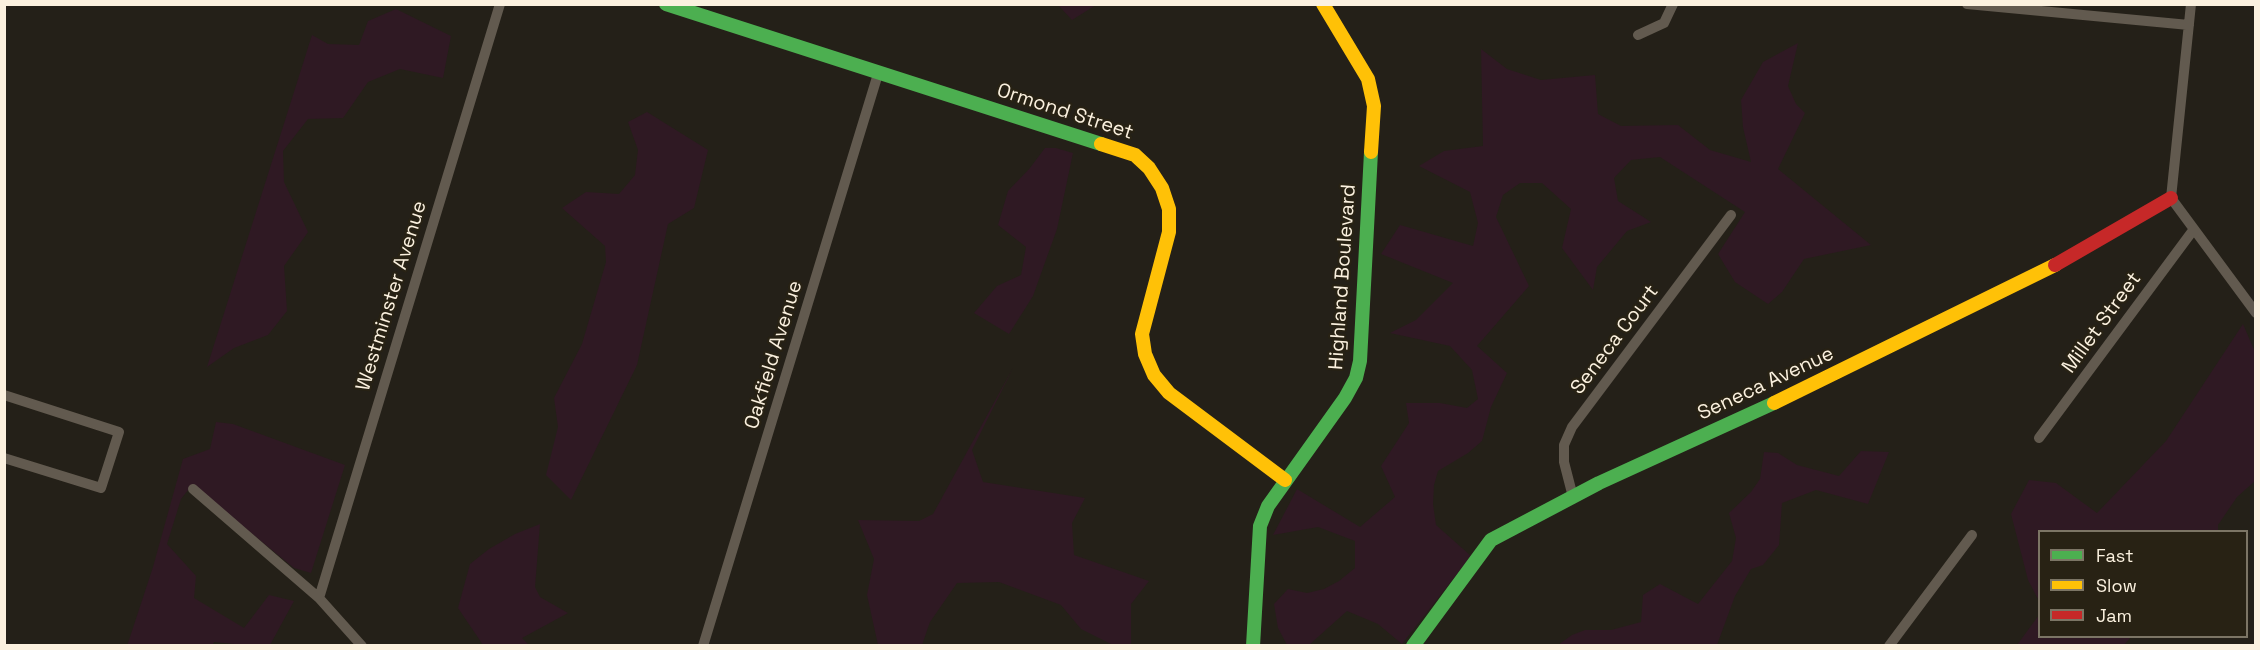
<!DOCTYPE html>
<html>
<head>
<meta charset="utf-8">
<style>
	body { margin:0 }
	#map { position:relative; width:2260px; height:650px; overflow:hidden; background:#242018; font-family:"Space Grotesk",sans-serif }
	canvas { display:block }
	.frame { position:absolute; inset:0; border:6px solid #fbf1df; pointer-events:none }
	.legend { position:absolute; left:2038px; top:530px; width:210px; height:108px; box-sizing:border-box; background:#282214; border:2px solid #7c7565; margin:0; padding:8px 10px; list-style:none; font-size:18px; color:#fbf1df }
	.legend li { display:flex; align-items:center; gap:12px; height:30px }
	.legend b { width:30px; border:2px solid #7c7565 }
</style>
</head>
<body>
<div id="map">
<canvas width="2260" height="650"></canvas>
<div class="frame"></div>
<ul class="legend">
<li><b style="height:8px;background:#4caf50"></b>Fast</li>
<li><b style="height:8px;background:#ffc107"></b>Slow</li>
<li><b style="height:8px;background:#c62828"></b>Jam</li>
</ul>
</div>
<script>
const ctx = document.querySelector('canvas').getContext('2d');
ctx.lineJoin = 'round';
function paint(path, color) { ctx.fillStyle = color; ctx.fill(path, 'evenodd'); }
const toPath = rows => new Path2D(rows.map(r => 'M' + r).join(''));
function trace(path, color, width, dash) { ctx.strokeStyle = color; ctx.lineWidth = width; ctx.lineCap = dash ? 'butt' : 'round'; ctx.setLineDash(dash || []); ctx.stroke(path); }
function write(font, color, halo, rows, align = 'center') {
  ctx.font = font + ' "Space Grotesk",sans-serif'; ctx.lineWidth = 4.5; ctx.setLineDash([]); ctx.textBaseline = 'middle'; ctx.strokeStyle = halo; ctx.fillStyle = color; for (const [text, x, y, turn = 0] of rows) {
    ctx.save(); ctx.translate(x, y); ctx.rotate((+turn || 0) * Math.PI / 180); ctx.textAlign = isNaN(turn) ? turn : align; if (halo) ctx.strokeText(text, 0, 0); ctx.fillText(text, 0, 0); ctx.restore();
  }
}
paint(toPath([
	[1058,5,1096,5,1072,20],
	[396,9,451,36,443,78,400,69,368,82,343,118,308,119,283,151,284,182,308,232,284,266,287,311,268,335,234,348,207,367,312,35,328,44,359,45,368,21],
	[1798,43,1788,86,1796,104,1805,113,1778,169,1871,245,1804,259,1782,292,1768,304,1735,282,1718,254,1745,212,1660,157,1631,160,1614,178,1618,201,1651,222,1627,231,1597,267,1593,290,1562,248,1571,209,1542,183,1520,183,1503,195,1496,217,1529,286,1477,346,1507,373,1491,407,1482,441,1468,453,1438,471,1434,485,1433,504,1436,525,1471,556,1402,644,1378,624,1347,611,1309,645,1287,645,1278,628,1274,604,1288,589,1307,593,1324,589,1339,581,1355,568,1355,541,1318,527,1273,535,1297,489,1360,527,1395,497,1381,466,1409,423,1406,403,1440,403,1467,408,1478,399,1472,370,1450,346,1390,333,1416,320,1453,283,1381,254,1400,225,1473,246,1478,223,1470,192,1419,166,1444,151,1483,146,1481,49,1507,69,1541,80,1595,75,1598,114,1621,126,1678,125,1710,150,1751,162,1743,127,1741,100,1763,62],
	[647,112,708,150,694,208,668,224,637,365,571,500,546,475,558,427,554,398,582,344,606,262,605,246,562,208,586,192,619,194,635,175,638,150,628,122],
	[1045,148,1056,148,1073,153,1057,229,1033,296,1009,334,974,313,997,286,1021,275,1026,247,998,225,1008,191,1030,168],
	[2243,324,2255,352,2255,481,2237,497,2218,525,2218,531,2040,532,2039,601,2028,580,2011,514,2029,480,2056,483,2097,513,2166,441],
	[1013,368,972,450,983,482,1085,498,1072,523,1074,555,1149,581,1131,604,1131,645,1113,645,1081,629,1061,605,999,582,957,583,930,622,922,645,878,645,867,595,874,559,858,520,919,521,933,514],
	[216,422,233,424,345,465,311,573,294,568,192,485,181,499,167,544,196,576,194,598,244,628,269,595,294,601,270,645,244,645,214,642,212,646,127,646,153,567,183,459,210,449],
	[1861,451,1889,452,1868,504,1816,490,1782,503,1779,545,1763,565,1751,569,1735,596,1717,645,1558,645,1572,635,1585,630,1611,630,1641,622,1643,595,1660,584,1698,604,1732,561,1736,538,1729,513,1751,492,1760,479,1764,452,1778,453,1797,465,1839,476],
	[540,524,535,587,540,597,568,613,522,638,529,645,483,645,458,608,470,564,489,549,515,534],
	[2039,615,2040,636,2131,637,2124,645,2017,645]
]), '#2f1923');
trace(toPath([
	[1967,4,2189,25],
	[2191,4,2171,198,2256,313],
	[1638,35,1664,23,1673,4],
	[4,395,119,432,101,488,4,458],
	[2039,438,2194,229],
	[193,489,319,598,362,646],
	[1573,497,1564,462,1564,445,1572,427,1731,215],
	[319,598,500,4],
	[703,646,878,74],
	[1889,646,1972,535]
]), '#625a4f', 10);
trace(toPath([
	[666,4,1101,144],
	[1253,646,1260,526,1268,506,1345,398,1356,378,1360,361,1371,152],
	[1413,646,1491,540,1599,483,1774,403]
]), '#4caf50', 14);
trace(toPath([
	[1323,4,1368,79,1374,106,1371,152],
	[1101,144,1135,155,1149,168,1162,188,1169,209,1169,232,1142,334,1145,354,1154,375,1169,393,1285,480],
	[1774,403,2055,265]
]), '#ffc107', 14);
trace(toPath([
	[2055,265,2171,198]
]), '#c62828', 14);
write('20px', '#fbf1df', '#282214', [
	["Ormond Street",1065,112,18],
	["Highland Boulevard",1343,277,-86],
	["Westminster Avenue",392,296,-73],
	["Millet Street",2102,323,-54],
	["Seneca Court",1615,340,-53],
	["Oakfield Avenue",774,355,-73],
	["Seneca Avenue",1766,384,-25]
]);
</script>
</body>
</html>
